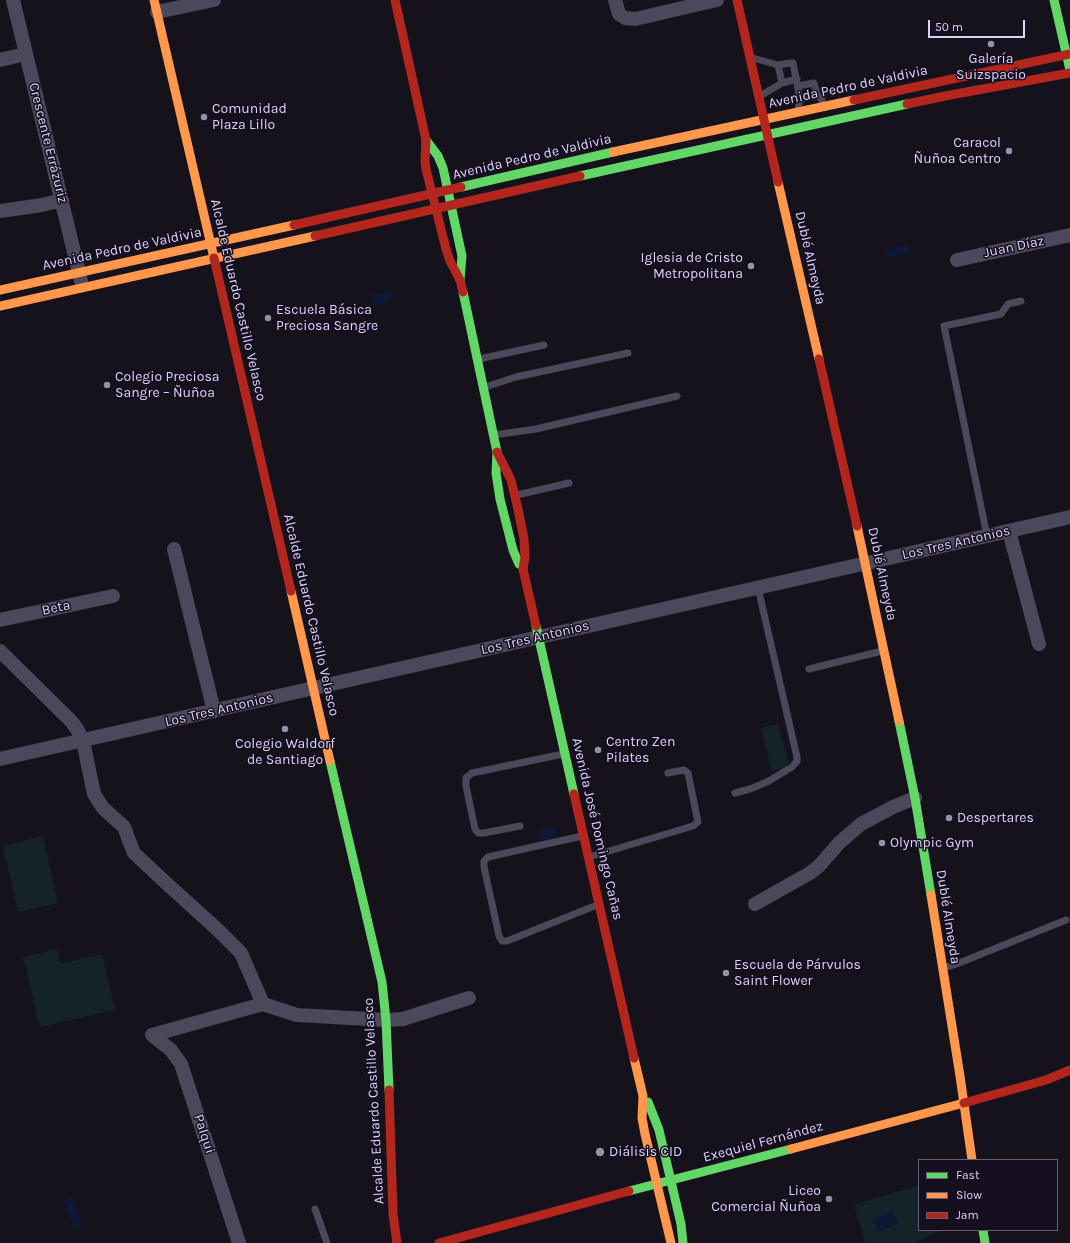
<!DOCTYPE html>
<html>
<head>
<meta charset="utf-8">
<style>
	body { margin:0 }
	#map { position:relative; width:1070px; height:1243px; overflow:hidden; background:#16121c; font-family:Karla,sans-serif }
	canvas { display:block }
	.legend { position:absolute; left:918px; top:1159px; width:140px; height:72px; box-sizing:border-box; background:#150f1f; border:1px solid #655d77; margin:0; padding:5px 7px; list-style:none; font-size:12px; color:#ded2fa }
	.legend li { display:flex; align-items:center; gap:8px; height:20px }
	.legend b { width:20px; border:1px solid #655d77 }
	.scale { position:absolute; left:928px; top:20px; width:97px; height:18px; box-sizing:border-box; border:2px solid #ded2fa; border-top:0; padding-left:5px; font-size:12px; line-height:14px; white-space:nowrap; color:#ded2fa; -webkit-text-stroke:3px #150f1f; paint-order:stroke }
</style>
</head>
<body>
<div id="map">
<canvas width="1070" height="1243"></canvas>
<ul class="legend">
<li><b style="height:5px;background:#63d668"></b>Fast</li>
<li><b style="height:5px;background:#ff974d"></b>Slow</li>
<li><b style="height:5px;background:#b3261e"></b>Jam</li>
</ul>
<div class="scale">50 m</div>
</div>
<script>
const ctx = document.querySelector('canvas').getContext('2d');
ctx.lineJoin = 'round';
function paint(path, color) { ctx.fillStyle = color; ctx.fill(path, 'evenodd'); }
const toPath = rows => new Path2D(rows.map(r => 'M' + r).join(''));
function trace(path, color, width, dash) { ctx.strokeStyle = color; ctx.lineWidth = width; ctx.lineCap = dash ? 'butt' : 'round'; ctx.setLineDash(dash || []); ctx.stroke(path); }
function write(font, color, halo, rows, align = 'center') {
  ctx.font = font + ' Karla,sans-serif'; ctx.lineWidth = 3; ctx.setLineDash([]); ctx.textBaseline = 'middle'; ctx.strokeStyle = halo; ctx.fillStyle = color; for (const [text, x, y, turn = 0] of rows) {
    ctx.save(); ctx.translate(x, y); ctx.rotate((+turn || 0) * Math.PI / 180); ctx.textAlign = isNaN(turn) ? turn : align; if (halo) ctx.strokeText(text, 0, 0); ctx.fillText(text, 0, 0); ctx.restore();
  }
}
paint(toPath([
	[778,724,789,763,786,767,772,771,761,728],
	[43,836,58,903,18,912,3,846],
	[57,949,61,964,102,954,115,1010,40,1027,23,957],
	[919,1185,919,1230,940,1230,940,1231,915,1243,865,1243,854,1205]
]), '#132327');
paint(toPath([
	[907,245,909,254,886,258,884,250],
	[389,290,392,300,375,306,372,295],
	[554,826,556,837,540,840,537,830],
	[72,1197,82,1226,74,1229,63,1200],
	[893,1211,899,1223,879,1232,873,1220]
]), '#0f1736');
trace(toPath([
	[753,58,778,65,790,63,793,63,800,99,798,109],
	[778,65,782,83],
	[798,86,814,83,817,95,822,100,823,105],
	[760,96,782,83,797,79],
	[800,99,817,95],
	[479,359,544,345],
	[485,387,516,377,628,353],
	[494,435,536,429,677,396],
	[517,495,569,483],
	[987,536,944,326,1001,314,1008,304,1021,301],
	[809,669,882,651],
	[735,793,750,789,767,782,792,767,797,761,797,757,758,588],
	[520,826,484,833,478,833,475,829,466,786,466,778,472,773,563,754],
	[582,836,488,857,484,861,484,867,499,936,502,941,507,941,597,905],
	[589,857,693,826,698,822,688,773,684,770,668,773],
	[944,968,959,963,1066,920],
	[315,1209,327,1243]
]), '#4c485b', 7);
trace(toPath([
	[13,0,81,281],
	[615,0,619,14,625,18,635,19,717,0],
	[157,12,214,0],
	[0,60,26,54],
	[0,211,42,205,62,200],
	[957,260,1070,235],
	[1009,531,1039,644],
	[174,549,214,711],
	[0,620,113,596],
	[0,651,71,721,77,729,83,741,94,794,103,808,124,827,126,832,128,838,134,853,165,882,218,930,241,953,263,1004],
	[0,759,1070,517],
	[755,904,810,873,819,866,839,843,861,824,893,807,915,798],
	[152,1035,263,1004,297,1015,386,1020,403,1019,469,998],
	[152,1035,171,1050,181,1064,239,1243]
]), '#4c485b', 14);
trace(toPath([
	[1054,0,1070,70],
	[426,140,438,156,443,168,462,256,460,280],
	[580,176,907,104],
	[461,187,613,152],
	[463,292,497,452,496,473,500,499,513,550,519,564],
	[536,626,574,794],
	[899,721,915,798,931,895],
	[330,761,382,982,386,1020,389,1090],
	[648,1102,659,1130,681,1224,683,1243],
	[629,1191,791,1149],
	[983,1230,985,1243]
]), '#63d668', 9);
trace(toPath([
	[154,0,214,258],
	[613,152,854,100],
	[778,182,819,359],
	[0,290,294,225],
	[0,306,315,236],
	[857,526,899,721],
	[291,591,330,761],
	[931,895,960,1076,972,1160],
	[634,1058,643,1096,642,1118,645,1134,671,1243],
	[791,1149,964,1103]
]), '#ff974d', 9);
trace(toPath([
	[395,0,426,140,425,161,426,169,446,249,450,261,460,280,463,292],
	[737,0,778,182],
	[854,100,1070,54],
	[907,104,945,96,1070,73],
	[294,225,461,187],
	[315,236,580,176],
	[214,258,291,591],
	[819,359,857,526],
	[497,452,511,480,518,509,524,539,525,557,523,569,536,626],
	[574,794,634,1058],
	[389,1090,393,1214,397,1243],
	[964,1103,1046,1080,1070,1070],
	[439,1243,629,1191]
]), '#b3261e', 9);
for (const [x, y, r, color] of [
	[991,44,4,"#988fac"],
	[204,117,4,"#988fac"],
	[1009,151,4,"#988fac"],
	[751,266,4,"#988fac"],
	[268,318,4,"#988fac"],
	[107,385,4,"#988fac"],
	[285,729,4,"#988fac"],
	[598,750,4,"#988fac"],
	[949,818,4,"#988fac"],
	[882,843,4,"#988fac"],
	[726,973,4,"#988fac"],
	[600,1152,5,"#988fac"],
	[829,1199,4,"#988fac"]
]) { const dot = new Path2D(); dot.arc(x, y, r, 0, 2 * Math.PI); ctx.fillStyle = color; ctx.fill(dot); trace(dot, '#150f1f', 1.5); }
write('14px', '#ded2fa', '#150f1f', [
	["Galería",991,59,"center"],
	["Suizspacio",991,75,"center"],
	["Comunidad",212,109],
	["Plaza Lillo",212,125],
	["Caracol",1001,143,"right"],
	["Ñuñoa Centro",1001,159,"right"],
	["Iglesia de Cristo",743,258,"right"],
	["Metropolitana",743,274,"right"],
	["Escuela Básica",276,310],
	["Preciosa Sangre",276,326],
	["Colegio Preciosa",115,377],
	["Sangre – Ñuñoa",115,393],
	["Centro Zen",606,742],
	["Pilates",606,758],
	["Colegio Waldorf",285,744,"center"],
	["de Santiago",285,760,"center"],
	["Despertares",957,818],
	["Olympic Gym",890,843],
	["Escuela de Párvulos",734,965],
	["Saint Flower",734,981],
	["Diálisis CID",609,1152],
	["Liceo",821,1191,"right"],
	["Comercial Ñuñoa",821,1207,"right"]
], 'left');
write('14px', '#ded2fa', '#150f1f', [
	["Avenida Pedro de Valdivia",848,87,-12],
	["Crescente Errázuriz",48,143,76],
	["Avenida Pedro de Valdivia",532,157,-13],
	["Juan Díaz",1014,247,-12],
	["Avenida Pedro de Valdivia",122,249,-12],
	["Dublé Almeyda",810,258,77],
	["Alcalde Eduardo Castillo Velasco",238,300,77],
	["Los Tres Antonios",956,543,-13],
	["Dublé Almeyda",882,574,78],
	["Beta",56,608,-12],
	["Alcalde Eduardo Castillo Velasco",311,615,77],
	["Los Tres Antonios",535,638,-13],
	["Los Tres Antonios",219,710,-13],
	["Avenida José Domingo Cañas",597,829,77],
	["Dublé Almeyda",948,917,81],
	["Alcalde Eduardo Castillo Velasco",374,1101,-93],
	["Palqui",204,1134,72],
	["Exequiel Fernández",763,1142,-15]
]);
</script>
</body>
</html>
